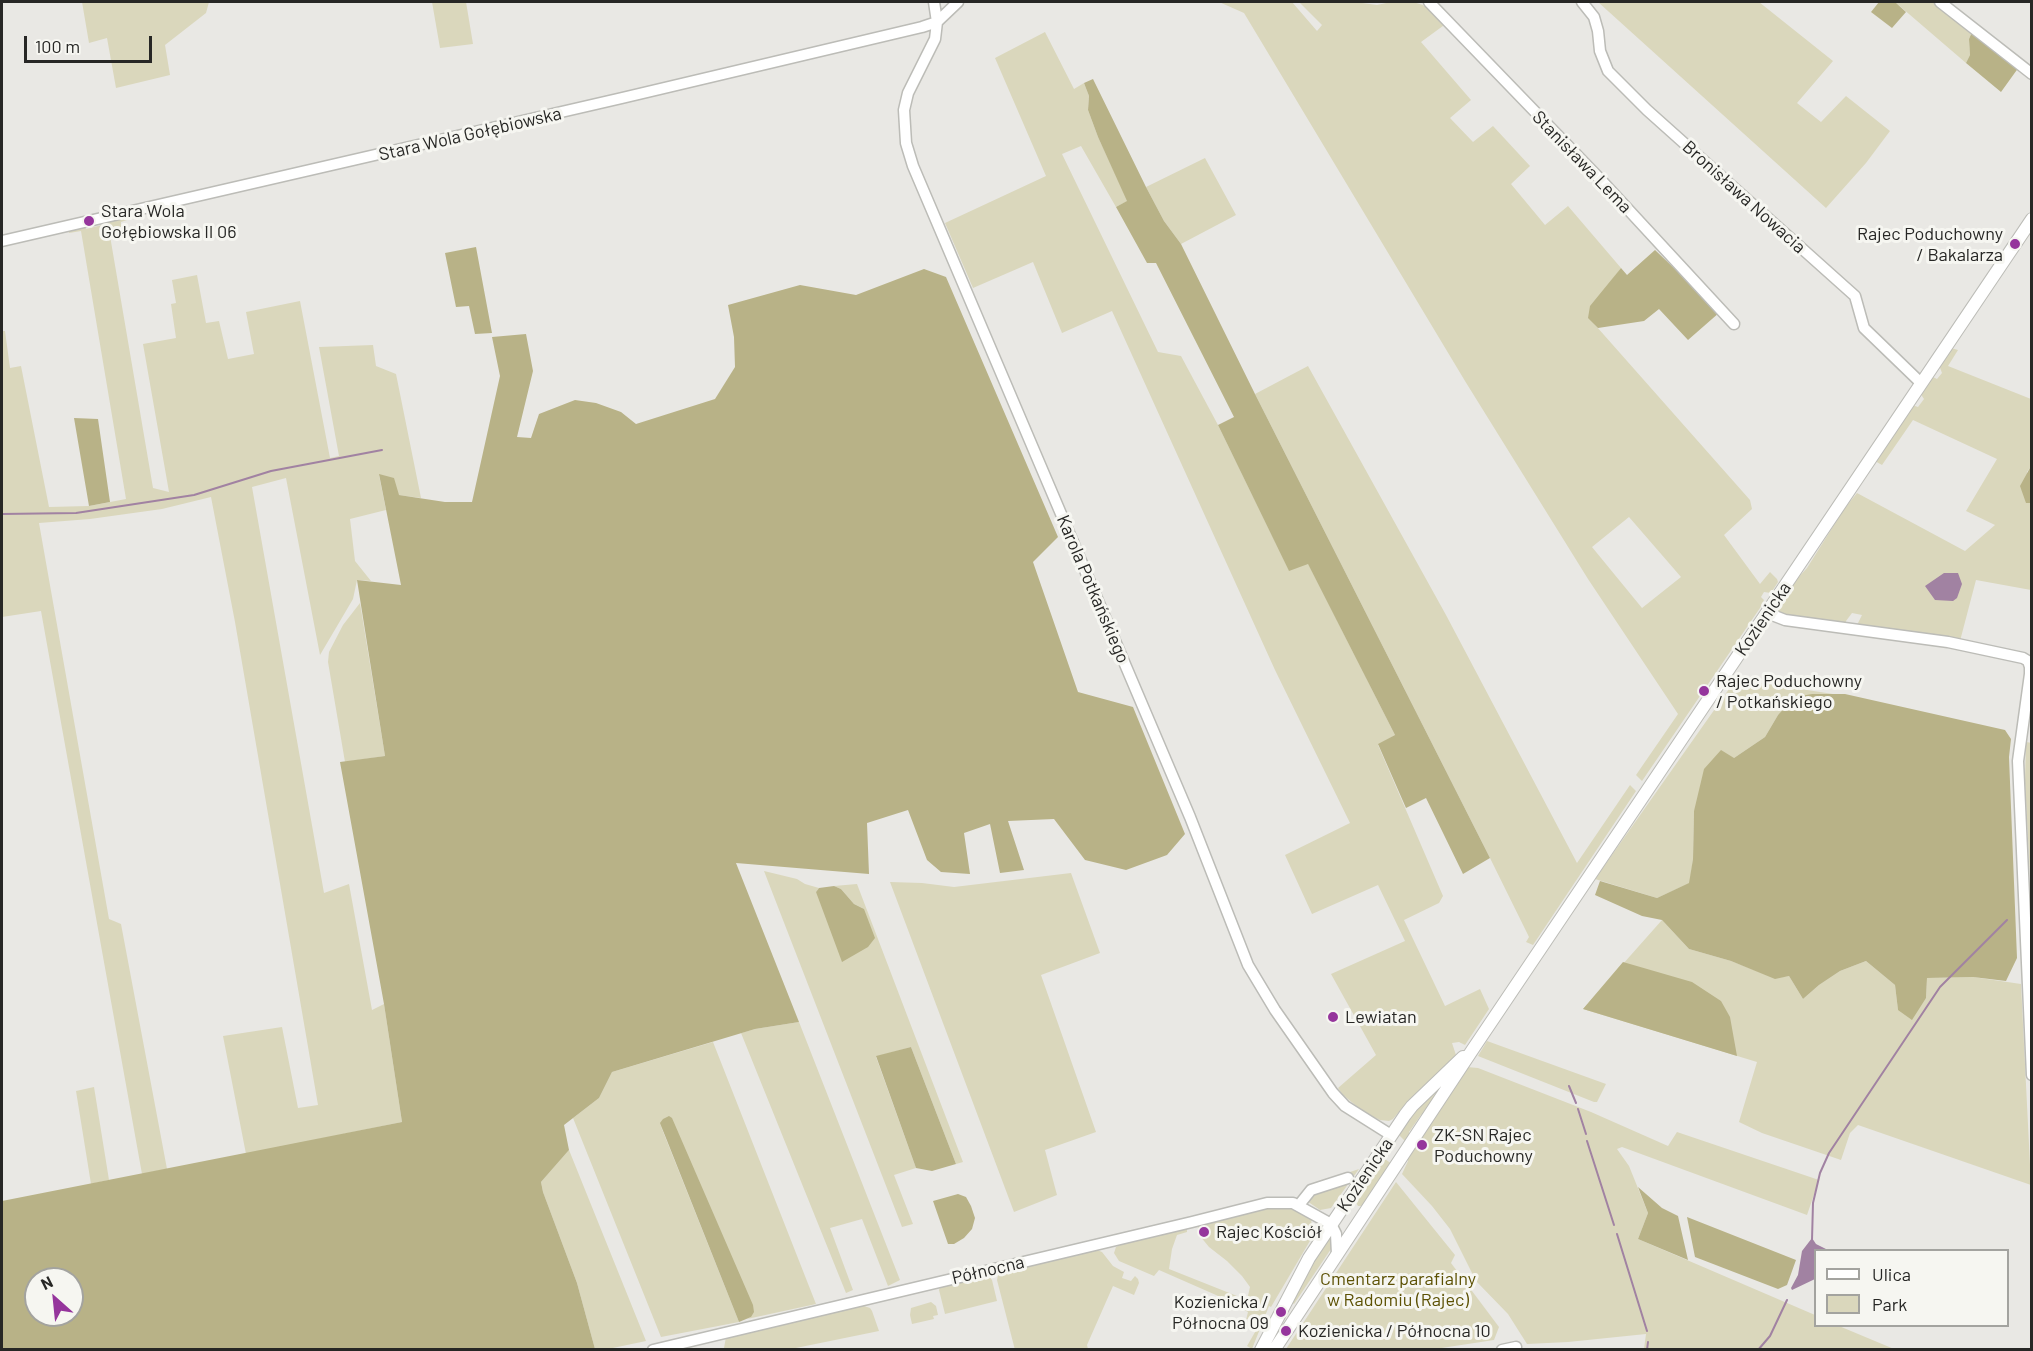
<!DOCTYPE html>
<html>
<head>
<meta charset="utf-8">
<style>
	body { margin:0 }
	#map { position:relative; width:2033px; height:1351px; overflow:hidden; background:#e9e8e4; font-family:Barlow,sans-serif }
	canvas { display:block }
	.frame { position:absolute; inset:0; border:3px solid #272725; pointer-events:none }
	.legend { position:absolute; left:1814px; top:1249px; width:195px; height:78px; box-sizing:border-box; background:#f6f6f1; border:2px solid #a3a39f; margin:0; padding:8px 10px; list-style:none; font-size:18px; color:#272725 }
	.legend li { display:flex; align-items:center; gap:12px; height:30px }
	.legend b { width:30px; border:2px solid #a3a39f }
	.north { position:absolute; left:24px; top:1267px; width:60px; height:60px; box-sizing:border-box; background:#f6f6f1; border:2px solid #a3a39f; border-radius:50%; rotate:333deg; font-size:16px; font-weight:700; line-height:24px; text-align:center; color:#272725 }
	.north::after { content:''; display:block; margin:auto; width:21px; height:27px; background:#95359c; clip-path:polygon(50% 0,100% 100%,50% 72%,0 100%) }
	.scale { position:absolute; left:24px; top:36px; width:128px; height:27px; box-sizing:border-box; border:3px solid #272725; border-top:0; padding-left:8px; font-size:18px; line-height:21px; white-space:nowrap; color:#272725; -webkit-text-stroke:4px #f6f6f1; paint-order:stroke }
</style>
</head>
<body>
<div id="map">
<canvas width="2033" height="1351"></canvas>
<div class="frame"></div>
<ul class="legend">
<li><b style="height:8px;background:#fff"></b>Ulica</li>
<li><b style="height:16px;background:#dad7bc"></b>Park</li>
</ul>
<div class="north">N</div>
<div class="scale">100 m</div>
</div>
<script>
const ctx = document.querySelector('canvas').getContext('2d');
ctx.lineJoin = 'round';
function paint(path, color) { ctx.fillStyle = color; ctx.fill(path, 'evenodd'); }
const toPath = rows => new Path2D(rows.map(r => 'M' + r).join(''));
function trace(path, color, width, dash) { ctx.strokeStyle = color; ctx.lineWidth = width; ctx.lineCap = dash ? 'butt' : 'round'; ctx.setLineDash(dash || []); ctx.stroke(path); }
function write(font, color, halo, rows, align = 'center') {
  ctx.font = font + ' Barlow,sans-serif'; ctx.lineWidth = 6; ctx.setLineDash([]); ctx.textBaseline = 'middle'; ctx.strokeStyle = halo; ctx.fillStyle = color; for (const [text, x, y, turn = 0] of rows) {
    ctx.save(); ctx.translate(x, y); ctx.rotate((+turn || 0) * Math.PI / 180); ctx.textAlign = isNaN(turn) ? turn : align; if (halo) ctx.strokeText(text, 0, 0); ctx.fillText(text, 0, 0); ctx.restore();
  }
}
paint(toPath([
	[82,2,209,2,206,13,165,45,170,75,116,88,107,38,89,43],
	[432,2,466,2,473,44,440,48],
	[1219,2,1292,2,1317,31,1322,25,1299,2,1355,2,1377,5,1391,2,1413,2,1423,5,1447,23,1421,42,1471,100,1450,118,1473,142,1493,126,1530,166,1511,184,1545,225,1568,206,1621,268,1606,288,1589,318,1750,500,1752,509,1724,535,1760,584,1770,572,1777,579,1778,582,1771,593,1764,592,1761,597,1764,600,1760,608,1642,781,1636,775,1678,714,1588,579,1465,381,1244,13],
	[1629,517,1681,577,1642,608,1592,547],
	[1598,2,1759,2,1833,61,1797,103,1821,122,1846,96,1890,131,1866,163,1826,208],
	[1895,2,1935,2,1972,32,1969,39,1970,55,1966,63],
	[1045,32,1074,89,1084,83,1089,96,1088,110,1098,137,1128,201,1116,207,1081,146,1062,154,1158,352,1181,356,1218,425,1289,570,1308,563,1395,735,1378,745,1443,896,1439,903,1404,920,1445,1006,1480,989,1489,1009,1465,1045,1459,1042,1452,1043,1456,1055,1407,1102,1393,1119,1389,1121,1380,1120,1365,1113,1343,1095,1338,1088,1376,1055,1331,974,1405,941,1378,885,1312,914,1285,855,1350,823,1275,670,1112,311,1062,333,1033,262,973,288,945,223,1046,176,995,58],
	[1205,158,1236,215,1181,244,1164,221,1146,187],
	[129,216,130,219,121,222,121,227,109,230,153,488,169,492,143,344,176,338,171,304,176,303,172,280,197,275,206,323,219,321,228,359,254,354,246,312,300,301,330,458,339,456,319,347,373,345,376,366,396,374,421,498,398,495,379,475,386,510,350,519,355,561,371,581,357,580,353,599,320,655,286,478,252,487,324,893,349,884,372,1010,384,1004,402,1122,246,1154,223,1036,282,1027,298,1108,318,1105,235,622,211,497,162,509,90,519,39,523,109,919,121,924,167,1169,142,1174,41,611,2,617,2,331,5,331,10,368,21,366,49,507,89,506,126,499,81,231,69,233,68,229,85,226,86,229,102,225,102,222],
	[1951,348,1958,350,1948,366,2031,399,2031,466,2027,472,2026,503,2031,503,2031,590,1976,580,1960,641,1857,625,1862,615,1852,613,1846,621,1846,624,1779,614,1776,609,1795,581,1807,568,1844,509,1857,493,1965,551,1995,525,1966,511,1997,459,1913,420,1882,465,1875,461,1912,405,1918,407,1924,399,1920,393,1931,376,1937,379,1942,373,1939,365],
	[1308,366,1446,615,1577,863,1630,785,1636,791,1533,945,1526,942,1529,937,1490,858,1255,394],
	[360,603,385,756,345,762,328,662,329,652,343,625],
	[1736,679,1833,694,1812,694,1778,715,1765,737,1734,758,1694,811,1693,859,1690,883,1657,898,1595,879],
	[2026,742,2032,743,2031,895,2025,781],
	[764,871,797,879,805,884,819,888,816,892,864,909,854,904,841,889,834,886,857,884,963,1162,956,1164,911,1047,876,1057,916,1168,894,1175,913,1224,902,1227],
	[1071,873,1100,953,1041,975,1096,1132,1045,1150,1057,1195,1014,1212,890,882,922,883,954,887],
	[1662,920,1689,949,1731,961,1775,978,1789,976,1803,999,1819,985,1840,971,1866,961,1895,985,1898,1010,1926,998,1927,978,1973,977,2021,984,2031,1185,1858,1125,1850,1133,1841,1160,1762,1133,1739,1122,1757,1062,1583,1009],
	[799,1022,900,1280,888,1286,862,1219,830,1228,853,1290,846,1293,741,1033,755,1029],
	[1487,1041,1606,1084,1597,1102,1594,1102,1478,1056],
	[713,1042,816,1304,747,1319,751,1317,660,1124,739,1322,661,1337,573,1118,599,1098,612,1072],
	[1467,1067,1478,1068,1591,1112,1668,1146,1677,1132,1819,1180,1807,1215,1622,1147,1617,1149,1629,1166,1648,1213,1638,1239,1815,1315,1816,1326,1839,1326,1894,1349,1644,1349,1646,1334,1568,1342,1527,1344,1508,1314,1476,1281,1450,1229,1432,1206,1402,1174,1408,1161,1407,1158],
	[94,1087,109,1180,91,1184,76,1091],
	[1438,1088,1440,1089,1426,1114,1421,1115,1409,1132,1410,1138,1407,1143,1398,1134,1416,1106],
	[569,1150,646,1341,608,1349,595,1349,577,1283,543,1192,541,1182],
	[1382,1157,1392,1164,1363,1206,1358,1206,1355,1201,1356,1198],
	[1359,1169,1331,1208,1320,1210,1307,1201,1308,1196,1350,1181,1347,1173],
	[1396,1182,1455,1255,1451,1263,1499,1327,1494,1340,1435,1349,1286,1349],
	[1291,1207,1313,1219,1311,1222,1315,1227,1314,1234,1271,1307,1269,1306,1252,1349,1247,1346,1262,1320,1254,1315,1246,1320,1248,1312,1216,1295,1159,1270,1154,1276,1119,1261,1114,1253,1116,1247,1124,1243,1187,1228,1187,1232,1177,1235,1172,1249,1169,1269,1247,1300,1250,1287,1242,1276,1227,1261,1209,1247,1200,1236,1198,1227,1201,1225,1266,1208],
	[1332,1231,1333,1241,1331,1249,1294,1304,1291,1302,1305,1274],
	[1097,1250,1102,1252,1113,1266,1124,1272,1122,1278,1131,1281,1135,1276,1138,1279,1139,1283,1134,1295,1113,1286,1087,1345,1088,1349,1015,1350,997,1280,998,1275,1003,1272],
	[988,1275,992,1280,997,1301,945,1314,939,1290,940,1287],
	[931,1302,936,1306,938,1315,933,1316,934,1319,912,1324,910,1315,911,1308],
	[861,1305,870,1308,872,1311,879,1331,791,1349,725,1349,724,1348,726,1337]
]), '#dad7bc');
paint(toPath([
	[1879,2,1895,2,1906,12,1892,28,1871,12],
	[1972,32,2019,67,2001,92,1966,63,1970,55,1969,39],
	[1093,79,1146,187,1164,221,1181,244,1255,394,1490,858,1463,874,1426,798,1406,808,1378,744,1395,735,1308,564,1289,571,1218,425,1234,417,1156,263,1147,263,1116,207,1127,201,1098,137,1088,110,1089,96,1084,83],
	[476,247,492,333,475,334,469,306,456,307,445,253],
	[1655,250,1720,312,1688,340,1659,309,1644,321,1598,328,1588,318,1590,306,1621,268,1627,275],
	[924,269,946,277,1058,537,1033,562,1078,692,1133,707,1185,834,1167,855,1126,870,1085,860,1054,819,1008,821,1024,870,1000,873,990,824,964,833,970,874,941,872,927,860,908,810,867,823,869,874,736,863,799,1022,755,1029,612,1072,599,1098,564,1125,569,1150,541,1182,543,1192,577,1283,595,1349,2,1349,2,1201,402,1122,384,1004,340,762,385,756,357,580,401,585,379,474,394,478,399,495,445,502,472,502,500,376,492,337,526,334,533,371,517,437,531,438,539,414,575,400,596,403,621,412,636,424,715,399,735,367,734,337,728,305,800,285,856,295],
	[36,1279,72,1279,72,1315,36,1315],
	[74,418,98,419,110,502,89,506],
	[2031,466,2031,503,2026,503,2020,486],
	[1812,694,1845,694,2005,730,2011,739,2009,757,2017,958,2006,981,1973,977,1927,978,1926,998,1912,1020,1898,1010,1895,985,1866,961,1840,971,1819,985,1803,999,1789,976,1775,979,1731,961,1689,949,1662,920,1642,916,1595,895,1600,881,1657,898,1689,883,1693,859,1694,811,1704,769,1721,750,1734,758,1765,737,1778,715,1795,697],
	[834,886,841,889,854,904,864,909,875,938,868,947,842,962,816,892,819,888],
	[1623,962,1692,982,1721,1001,1730,1017,1737,1056,1583,1009],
	[911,1047,956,1164,932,1171,916,1168,876,1056],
	[669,1116,672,1118,753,1305,754,1312,751,1317,739,1322,660,1123,663,1119],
	[1638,1187,1662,1208,1678,1216,1688,1260,1638,1239,1648,1213],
	[958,1194,966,1197,971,1206,975,1218,972,1229,964,1238,954,1244,948,1244,933,1201],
	[1687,1217,1796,1260,1787,1285,1778,1289,1695,1257]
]), '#b8b287');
paint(toPath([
	[1944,573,1958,573,1962,584,1957,598,1953,601,1935,600,1925,586],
	[1812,1238,1816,1244,1828,1250,1816,1250,1815,1279,1792,1290,1791,1288,1798,1275,1802,1251]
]), '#a182a2');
trace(toPath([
	[2,514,76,513,194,495,271,471,382,450],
	[1569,1086,1576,1103],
	[1578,1109,1586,1134],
	[1587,1141,1614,1225],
	[1617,1234,1647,1331],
	[1812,1240,1813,1203,1820,1173,1829,1153,1940,987,2007,920],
	[1647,1350,1648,1342],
	[1758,1350,1770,1336,1787,1300]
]), '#a182a2', 2);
const minor = toPath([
	[934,2,937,22,935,39,908,93,904,110,906,143,913,166,1190,817,1248,965,1275,1010,1333,1093,1345,1106,1391,1135],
	[1429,2,1600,179,1734,324],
	[1582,2,1594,17,1598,31,1600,51,1608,71,1647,110,1855,296,1864,328,1921,383],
	[1940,2,2032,74],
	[2,241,622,98,922,27,937,22,958,2],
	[1767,613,1785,620,1948,642,2023,658,2028,661,2030,667,2030,674,2018,761,2032,1075],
	[1299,1205,1311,1190,1348,1178],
	[653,1350,1192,1222,1267,1203,1293,1203,1331,1224,1336,1234,1337,1254],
	[1502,1350,1516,1347]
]);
const major = toPath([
	[1261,1350,1309,1258,1405,1115,1412,1106,1463,1057],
	[1274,1350,1473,1049,2032,219]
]);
trace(minor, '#bcbcb7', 13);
trace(major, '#bcbcb7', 14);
trace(minor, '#fff', 10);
trace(major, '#fff', 12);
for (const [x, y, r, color] of [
	[89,221,6,"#95359c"],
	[2015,244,6,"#95359c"],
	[1704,691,6,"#95359c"],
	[1333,1017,6,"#95359c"],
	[1422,1145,6,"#95359c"],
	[1204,1232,6,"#95359c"],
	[1281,1312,6,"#95359c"],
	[1286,1331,6,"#95359c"]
]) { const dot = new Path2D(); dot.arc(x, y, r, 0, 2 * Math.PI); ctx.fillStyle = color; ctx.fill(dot); trace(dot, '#f6f6f1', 2); }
write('18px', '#272725', '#f6f6f1', [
	["Stara Wola Gołębiowska",470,134,-13],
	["Stanisława Lema",1582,162,46],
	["Bronisława Nowacia",1744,197,42],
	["Karola Potkańskiego",1093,589,67],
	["Kozienicka",1763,619,-56],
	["Kozienicka",1365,1175,-56],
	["Północna",988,1270,-13]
]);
write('18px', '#272725', '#f6f6f1', [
	["Stara Wola",101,211],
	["Gołębiowska II 06",101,232],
	["Rajec Poduchowny",2003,234,"right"],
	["/ Bakalarza",2003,255,"right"],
	["Rajec Poduchowny",1716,681],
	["/ Potkańskiego",1716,702],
	["Lewiatan",1345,1017],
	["ZK-SN Rajec",1434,1135],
	["Poduchowny",1434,1156],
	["Rajec Kościół",1216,1232],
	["Kozienicka /",1269,1302,"right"],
	["Północna 09",1269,1323,"right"],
	["Kozienicka / Północna 10",1298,1331]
], 'left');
write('18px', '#5c5104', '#f6f6f1', [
	["Cmentarz parafialny",1398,1279],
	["w Radomiu (Rajec)",1398,1300]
]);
</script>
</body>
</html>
